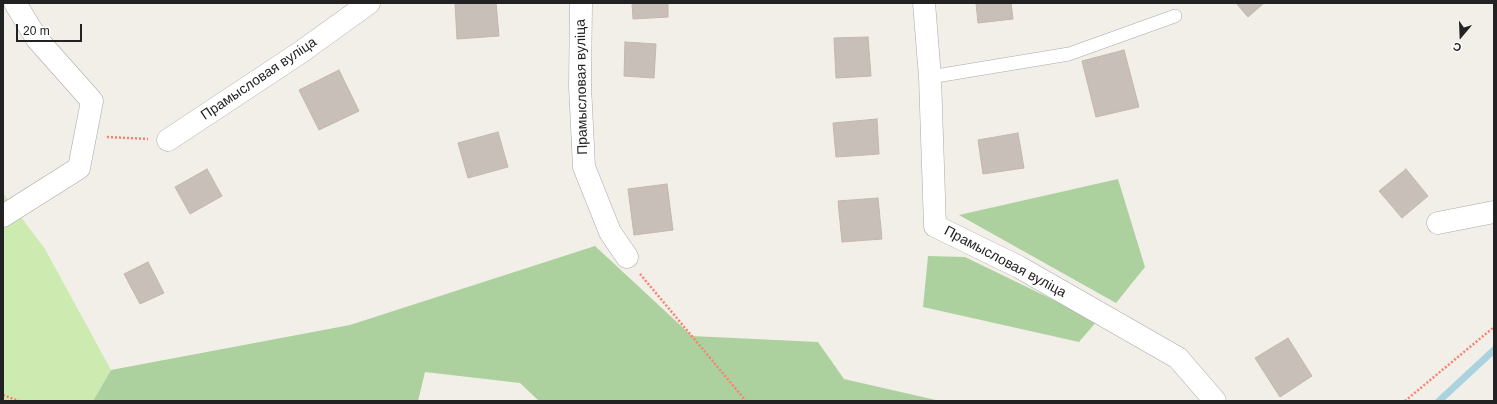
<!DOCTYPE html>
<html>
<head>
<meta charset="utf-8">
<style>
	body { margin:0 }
	#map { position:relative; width:1497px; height:404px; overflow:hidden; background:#f2efe9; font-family:Helvetica,sans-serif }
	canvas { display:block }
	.frame { position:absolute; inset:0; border:4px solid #222; pointer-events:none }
	.north { position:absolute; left:1441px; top:16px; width:40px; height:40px; -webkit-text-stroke:3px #fff; paint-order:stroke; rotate:199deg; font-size:11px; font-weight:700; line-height:16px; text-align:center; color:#222 }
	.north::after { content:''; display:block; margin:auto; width:14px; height:18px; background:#222; clip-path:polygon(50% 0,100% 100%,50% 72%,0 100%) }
	.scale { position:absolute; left:16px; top:24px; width:66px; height:18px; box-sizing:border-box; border:2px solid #222; border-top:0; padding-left:5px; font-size:12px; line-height:14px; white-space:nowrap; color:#222; -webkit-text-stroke:3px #fff; paint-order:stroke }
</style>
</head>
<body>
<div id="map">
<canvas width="1497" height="404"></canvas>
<div class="frame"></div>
<div class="north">С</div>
<div class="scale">20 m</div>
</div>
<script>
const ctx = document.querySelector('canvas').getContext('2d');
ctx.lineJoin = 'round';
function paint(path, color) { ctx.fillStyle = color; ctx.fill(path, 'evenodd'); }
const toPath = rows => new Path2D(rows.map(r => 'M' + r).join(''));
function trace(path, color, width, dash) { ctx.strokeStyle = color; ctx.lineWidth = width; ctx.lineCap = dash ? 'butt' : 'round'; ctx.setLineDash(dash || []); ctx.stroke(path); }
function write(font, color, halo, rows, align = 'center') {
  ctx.font = font + ' Helvetica,sans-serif'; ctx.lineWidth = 3; ctx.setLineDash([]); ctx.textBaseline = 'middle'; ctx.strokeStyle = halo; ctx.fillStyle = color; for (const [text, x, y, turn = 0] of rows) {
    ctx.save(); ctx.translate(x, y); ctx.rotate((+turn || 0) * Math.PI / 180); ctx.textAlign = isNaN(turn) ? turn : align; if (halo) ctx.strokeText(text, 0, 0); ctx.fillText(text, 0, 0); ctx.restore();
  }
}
paint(toPath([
	[3,193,45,249,111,370,93,401,3,401]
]), '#cdebb0');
paint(toPath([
	[1118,179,1145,267,1116,303,959,215],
	[595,246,692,336,818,342,844,379,940,401,539,401,520,383,425,372,418,401,93,401,111,370,350,325],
	[928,256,965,257,1097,321,1079,342,923,307]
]), '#add19e');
trace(toPath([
	[1439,401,1494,350]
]), '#aad3df', 7);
const building = toPath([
	[455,3,496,3,499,36,457,39,455,3],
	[632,3,668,3,668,17,633,19,632,3],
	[976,3,1011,3,1013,19,978,23,976,3],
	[1236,3,1264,3,1248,17,1236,3],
	[868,37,871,76,836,78,834,38,868,37],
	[625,42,656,44,654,78,624,76,625,42],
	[1124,50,1139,107,1096,117,1082,61,1124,50],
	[339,70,359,111,319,130,299,90,339,70],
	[877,119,879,154,836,157,833,123,877,119],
	[498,132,508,167,468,178,458,143,498,132],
	[1018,133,1024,168,983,174,978,140,1018,133],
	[207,169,222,196,190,214,175,187,207,169],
	[1406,169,1428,196,1402,218,1379,191,1406,169],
	[667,184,673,230,634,235,628,189,667,184],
	[878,198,882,239,842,242,838,201,878,198],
	[148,262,164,293,140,304,124,274,148,262],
	[1288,338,1312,376,1280,397,1255,358,1288,338]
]);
paint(building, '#c7bfb8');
trace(building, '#c4b6ab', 1);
const lane = toPath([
	[930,77,1069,54,1175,16]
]);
const street = toPath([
	[581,3,580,86,584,167,610,232,627,257],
	[924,3,930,77,935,226,1019,267,1178,358,1215,401],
	[168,140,301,52,369,3],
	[3,216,79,168,92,101,37,39,15,3],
	[1438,223,1494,212]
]);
trace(lane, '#a9a9a9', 14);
trace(street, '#a9a9a9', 23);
trace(toPath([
	[107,137,148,139],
	[640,274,746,401],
	[3,395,19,401],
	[1405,401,1494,327]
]), '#fa8072', 2.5, [2, 2]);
trace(lane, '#fff', 13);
trace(street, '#fff', 22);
write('14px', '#222', '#fff', [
	["Прамысловая вуліца",259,79,-34],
	["Прамысловая вуліца",582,87,-91],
	["Прамысловая вуліца",1005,262,28]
]);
</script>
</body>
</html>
